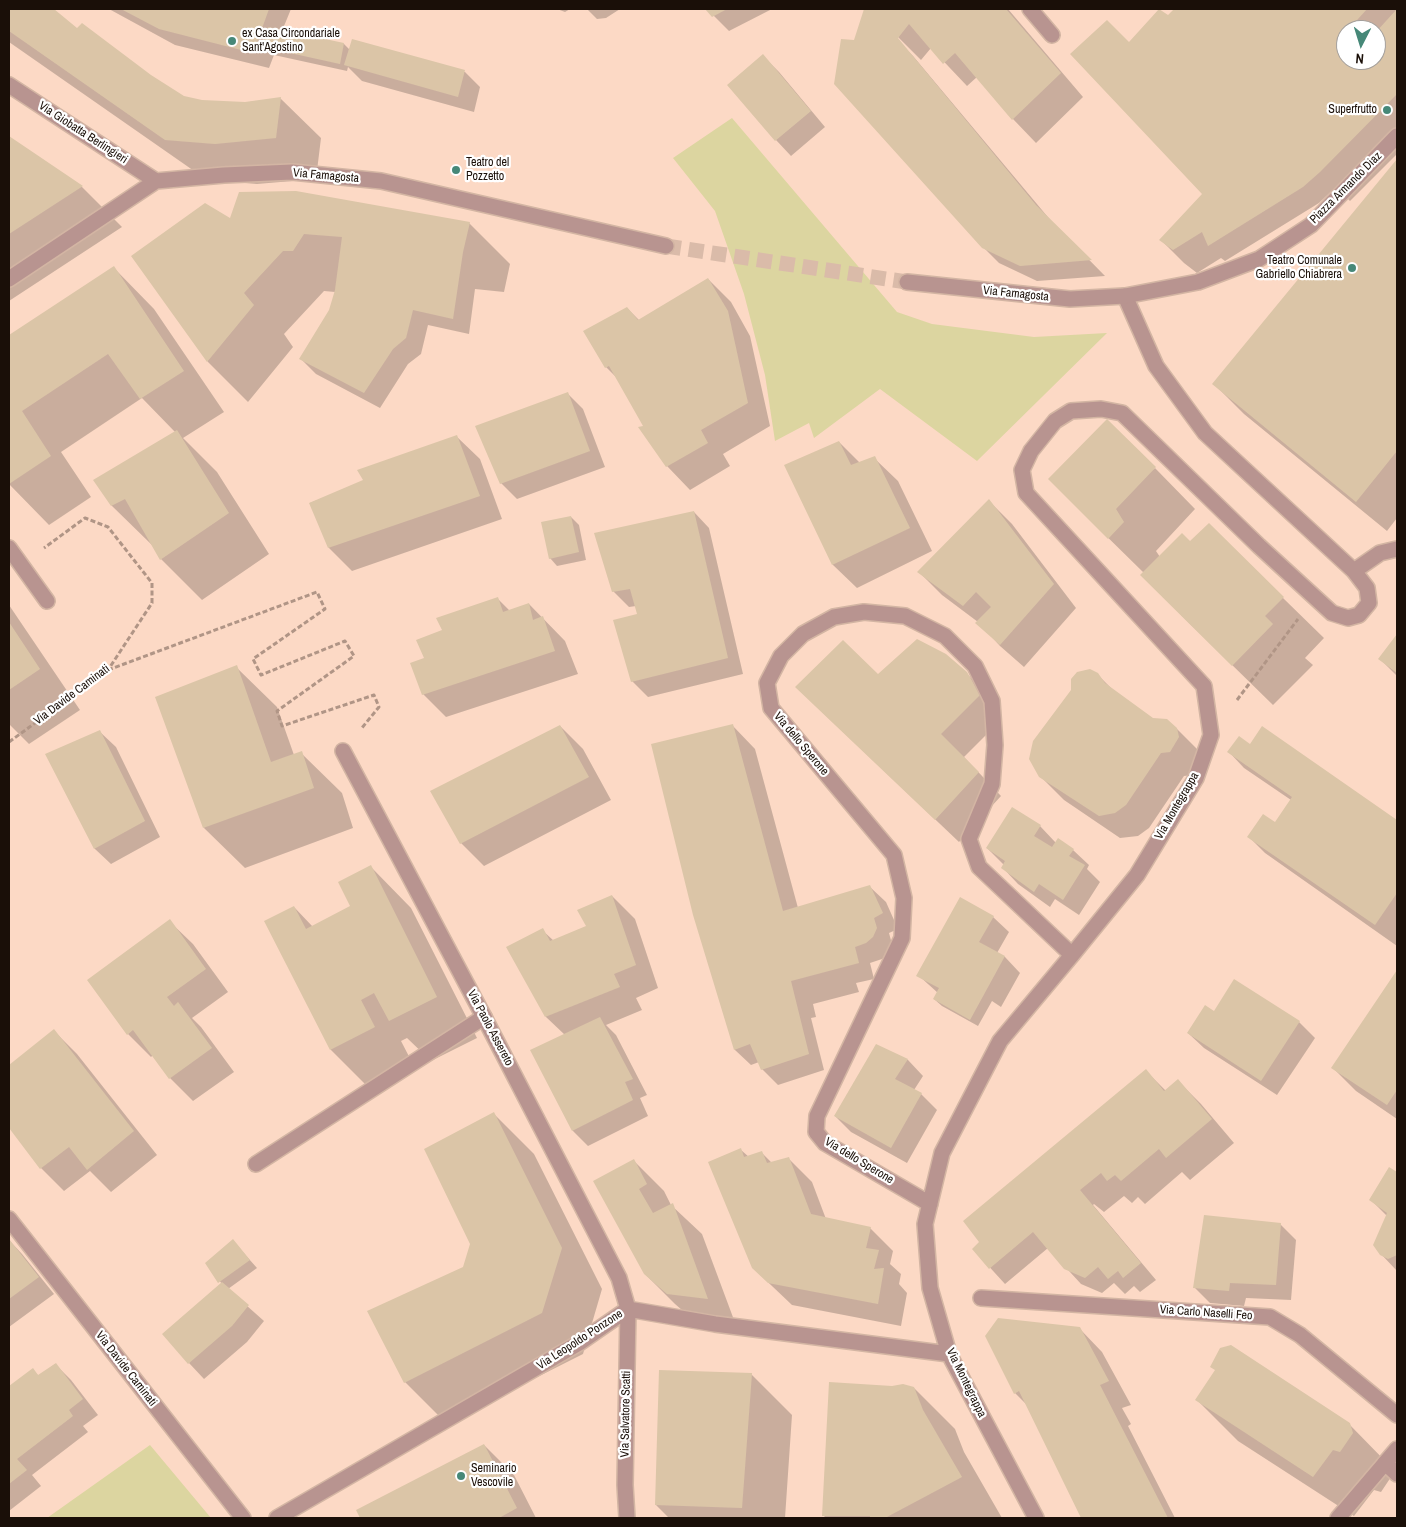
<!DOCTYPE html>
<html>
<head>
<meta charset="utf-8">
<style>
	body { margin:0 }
	#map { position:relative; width:1406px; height:1527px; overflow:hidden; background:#fcd9c5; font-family:"Archivo Narrow",sans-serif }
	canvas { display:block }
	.frame { position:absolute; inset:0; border:10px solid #1a0f08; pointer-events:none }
	.north { position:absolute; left:1336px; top:20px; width:50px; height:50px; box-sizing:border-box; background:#fff; border:1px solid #a39f9c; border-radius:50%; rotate:185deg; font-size:14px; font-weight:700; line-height:20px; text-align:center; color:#1a0f08 }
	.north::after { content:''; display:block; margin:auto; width:18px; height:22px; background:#468878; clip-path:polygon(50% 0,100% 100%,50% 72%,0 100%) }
</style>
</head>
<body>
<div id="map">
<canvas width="1406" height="1527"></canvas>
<div class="frame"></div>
<div class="north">N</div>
</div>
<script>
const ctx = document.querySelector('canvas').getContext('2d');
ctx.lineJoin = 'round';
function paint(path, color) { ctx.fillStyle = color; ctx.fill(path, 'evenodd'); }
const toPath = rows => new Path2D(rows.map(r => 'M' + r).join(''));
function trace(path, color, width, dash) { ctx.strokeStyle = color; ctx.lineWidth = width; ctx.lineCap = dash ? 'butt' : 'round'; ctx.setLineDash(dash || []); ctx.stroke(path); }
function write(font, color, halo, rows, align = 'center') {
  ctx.font = font + ' "Archivo Narrow",sans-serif'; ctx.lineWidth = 4.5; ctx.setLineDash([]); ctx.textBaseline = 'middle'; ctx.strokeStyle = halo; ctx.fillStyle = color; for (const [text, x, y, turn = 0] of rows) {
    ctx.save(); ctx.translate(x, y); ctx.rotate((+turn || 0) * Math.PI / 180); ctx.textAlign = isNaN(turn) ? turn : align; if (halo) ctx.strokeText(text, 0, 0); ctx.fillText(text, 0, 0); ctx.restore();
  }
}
paint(toPath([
	[732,118,897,312,932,324,1034,337,1107,333,977,461,880,389,814,438,809,423,775,441,765,375,744,294,715,211,673,158],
	[150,1445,211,1518,47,1518]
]), '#dcd5a0');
paint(toPath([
	[9,9,52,9,78,30,184,97,202,101,242,103,280,98,321,138,316,179,257,184,207,180,9,42],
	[109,9,291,9,282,31,344,44,350,50,465,72,480,87,474,112,362,81,348,67,347,71,274,55,269,68,175,45],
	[557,9,570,9,565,12],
	[587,9,620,9,606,18,597,19],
	[707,9,772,9,729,31],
	[865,9,1008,9,1083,97,1036,143,1013,119,977,77,967,86,931,48,921,60,894,33,892,35,913,56,1052,222,1105,276,1037,281,999,263,983,247,855,41],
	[1175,9,1397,9,1397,154,1350,201,1336,187,1319,203,1225,261,1221,258,1197,273,1184,263,1161,240,1204,194,1129,44,1168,17],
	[1346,30,1376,30,1376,60,1346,60],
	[763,56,779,72,825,127,791,156,776,140],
	[9,137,82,187,122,227,9,301],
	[1397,161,1397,518,1387,531,1244,414,1214,384],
	[231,220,469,223,510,264,504,292,475,289,469,334,428,325,421,354,408,364,380,408,316,374,301,359,330,311,335,292,324,291,284,334,293,347,248,402,208,362,133,256],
	[114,268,154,309,224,412,183,438,217,472,269,554,202,600,161,559,153,546,112,506,95,480,175,432,142,398,61,452,91,497,49,525,9,484,9,337],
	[708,279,731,302,750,336,770,426,723,454,730,466,690,490,667,466,619,380,606,367,627,308,640,321],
	[567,393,583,409,605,467,517,499,501,483],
	[456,436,480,459,502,519,352,571,329,548,310,503,365,481],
	[839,442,860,463,874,458,898,481,932,551,857,588,833,565,786,466],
	[1155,468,1195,509,1156,551,1160,557,1283,598,1324,638,1305,658,1313,665,1273,705,1182,616,1144,573,1090,520],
	[989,501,1012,524,1076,608,1024,667,1000,646,978,622,942,595,919,572],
	[694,512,709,528,743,674,648,697,632,681,639,615,636,606,629,607,613,591],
	[571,517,579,525,586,560,557,566,550,558],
	[498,599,510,611,529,604,565,641,578,674,446,717,423,694,425,659,443,631],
	[9,605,80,710,29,744,9,724],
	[1397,636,1397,676,1380,659],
	[236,667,277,707,294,755,301,753,342,793,353,828,245,868,204,828],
	[966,673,990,697,1002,719,964,757,1001,796,959,842,820,710,878,676],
	[1097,674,1116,693,1152,719,1177,729,1200,752,1193,775,1184,776,1149,828,1138,836,1120,838,1064,800,1040,776],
	[732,725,755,749,798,908,870,887,886,902,898,929,889,933,892,944,889,952,882,959,870,963,874,979,856,983,859,992,813,1004,816,1017,811,1018,824,1070,778,1085,762,1069,759,1062,751,1065,735,1050],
	[560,726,583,749,611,800,484,866,461,843],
	[1262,728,1397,821,1397,946,1265,853,1249,837,1275,824,1291,800,1244,768,1229,752,1250,745],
	[100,732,116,747,160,837,111,864,95,849,47,754],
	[1040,826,1056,843,1073,850,1089,865,1087,869,1100,882,1079,915,1055,899,1050,907,1018,884,1003,868,1004,865,987,848],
	[371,867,411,908,477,1038,431,1061,407,1038,401,1041,415,1068,371,1090,331,1050,294,907,313,927,352,907],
	[612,896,635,919,658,988,636,998,642,1010,606,1025,616,1035,647,1095,640,1098,648,1116,588,1146,573,1131,532,1051,565,1035,546,1017,542,930,554,941,588,926],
	[993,917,1009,932,997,953,1005,957,1020,973,1001,1007,992,1001,978,1026,942,1006,934,999,938,993,918,975],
	[169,921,193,944,228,992,192,1018,201,1027,234,1072,193,1101,170,1078,153,1055,151,1057,128,1034],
	[1397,973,1397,1119,1356,1091,1333,1068],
	[1214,1012,1299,1022,1315,1038,1277,1095,1204,1048,1188,1033],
	[54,1031,77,1054,157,1155,111,1192,90,1171,64,1191,41,1168,9,1126,9,1066],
	[877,1046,908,1060,923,1076,914,1090,921,1094,937,1110,907,1163,851,1132,835,1116],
	[1146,1071,1166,1091,1178,1081,1201,1104,1234,1143,1190,1180,1182,1172,1145,1204,1138,1197,1132,1203,1124,1196,1104,1212,1094,1204,1093,1205,1156,1280,1140,1292,1134,1286,1125,1294,1114,1283,1102,1293,1081,1284,1048,1248,1005,1284,973,1249],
	[494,1114,534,1154,602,1289,583,1354,446,1423,405,1382,464,1268,471,1244],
	[741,1150,749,1157,762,1153,772,1163,789,1159,812,1182,826,1219,870,1228,893,1251,890,1264,901,1274,899,1284,907,1293,901,1326,792,1305,753,1268],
	[634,1161,664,1191,671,1205,702,1234,737,1328,698,1324,675,1304,645,1274],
	[1390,1169,1397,1173,1397,1271,1381,1254,1387,1216,1371,1200],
	[1280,1224,1296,1240,1291,1300,1246,1298,1244,1306,1210,1303,1194,1287],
	[9,1240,22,1254,54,1294,9,1327],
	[233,1241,257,1268,228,1289,264,1321,247,1342,204,1379,189,1363,222,1284,206,1263],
	[1079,1328,1102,1352,1131,1405,1122,1408,1131,1424,1128,1426,1175,1518,1082,1518,1028,1406,1015,1393],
	[55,1364,71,1380,98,1415,83,1426,88,1432,32,1475,41,1486,9,1511,9,1387,32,1370,39,1376],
	[751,1374,792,1415,785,1518,669,1518,656,1505],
	[914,1388,955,1429,964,1452,1002,1518,826,1518,823,1515],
	[1197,1400,1349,1424,1390,1466,1393,1474,1381,1492,1374,1490,1354,1516,1238,1441],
	[484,1445,514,1475,536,1518,362,1518,358,1511]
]), '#0003');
paint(toPath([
	[9,9,54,9,77,28,82,23,151,75,184,96,202,100,245,102,281,97,276,138,215,144,165,140,9,31],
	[121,9,269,9,253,53,159,29],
	[705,9,727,9,712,17],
	[864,9,1006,9,1061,73,1012,120,955,53,943,64,909,24,898,38,1036,205,1092,260,1020,266,982,248,834,84,841,39,854,40],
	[1159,9,1168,15,1174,9,1367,9,1348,30,1346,30,1346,32,1341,38,1346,41,1346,60,1376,60,1376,32,1397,9,1397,94,1320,172,1303,187,1208,246,1202,232,1173,250,1159,240,1202,194,1070,54,1107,20,1129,42],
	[268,27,344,43,340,64,263,47],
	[352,39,465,70,458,97,344,65],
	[763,54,811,111,775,141,727,85],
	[9,136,83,186,9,234],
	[1397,159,1397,451,1356,502,1212,384],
	[296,191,470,222,463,252,453,319,413,310,406,338,393,349,364,393,299,359,329,310,335,290,342,237,304,234,293,251,283,251,244,293,254,305,207,362,131,256,205,203,230,218,239,192],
	[114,266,184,371,140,399,108,354,22,411,51,456,9,484,9,335],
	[708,278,728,311,748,403,701,430,708,443,666,467,638,427,643,426,609,366,605,368,583,331,627,307,638,320],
	[568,392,590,451,500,484,475,426],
	[1107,419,1156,467,1116,509,1124,522,1108,539,1048,479],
	[177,430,229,513,160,560,125,499,111,506,93,480],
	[457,435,480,496,328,548,309,503,363,480,357,470],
	[839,441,851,465,875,456,910,528,832,565,784,465],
	[989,499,1054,584,1000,645,975,623,991,607,976,592,963,606,917,572],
	[694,511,728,658,631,682,613,620,637,614,630,589,612,592,594,533],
	[571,516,579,552,549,559,541,522],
	[1209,523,1284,597,1265,616,1273,624,1232,666,1140,575,1182,533,1190,541],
	[498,597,503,612,529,603,533,620,543,616,555,651,422,695,410,663,424,658,416,640,442,630,436,618],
	[9,622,40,669,9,690],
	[1397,634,1397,673,1378,659],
	[917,639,946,654,967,672,980,695,941,734,979,772,935,820,795,687,843,640,878,674],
	[237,665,271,762,302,751,314,788,203,828,155,697],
	[1090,669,1098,673,1105,683,1153,718,1167,719,1177,728,1179,737,1170,752,1161,753,1126,805,1115,813,1099,816,1039,777,1029,759,1033,741,1071,690,1071,679,1077,672],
	[733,724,783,911,870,885,883,913,874,918,877,928,873,937,866,943,855,947,859,963,791,981,809,1054,761,1070,750,1044,734,1050,693,915,651,744],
	[560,725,589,777,460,844,430,791],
	[1262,726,1397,820,1397,893,1375,925,1247,837,1263,814,1275,822,1292,797,1227,752,1239,736,1250,744],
	[100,730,145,821,94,849,45,754],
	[1012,807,1041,825,1034,836,1052,847,1058,838,1074,849,1069,856,1085,865,1063,900,1039,884,1034,892,1001,868,1005,861,986,848],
	[371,865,437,997,389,1021,374,993,361,1000,375,1027,330,1050,264,921,294,906,306,929,350,906,338,882],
	[612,895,636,965,614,974,620,987,545,1017,506,947,543,928,550,941,586,926,577,910],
	[960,897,994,916,979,942,1005,956,970,1020,933,999,939,988,916,976],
	[170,919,206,969,167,997,174,1006,178,1002,212,1048,169,1079,133,1030,127,1035,87,980],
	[1397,970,1397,1090,1387,1105,1331,1068],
	[1234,979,1300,1021,1261,1081,1187,1033,1205,1005,1214,1011],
	[600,1017,633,1079,625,1082,633,1100,572,1131,530,1050],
	[54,1029,134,1131,87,1170,69,1147,40,1169,9,1128,9,1065],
	[876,1044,908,1059,895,1079,922,1093,891,1148,834,1116],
	[1146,1069,1164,1091,1178,1079,1212,1119,1166,1158,1159,1149,1121,1181,1115,1175,1107,1181,1101,1173,1080,1190,1141,1263,1123,1278,1118,1271,1108,1279,1098,1267,1085,1278,1064,1269,1033,1232,989,1269,972,1249,979,1242,963,1221],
	[494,1112,562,1248,542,1313,404,1383,367,1311,463,1267,470,1244,424,1149],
	[741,1148,744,1157,762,1151,767,1163,789,1157,811,1214,871,1227,866,1248,879,1250,874,1269,884,1268,878,1304,768,1283,752,1268,708,1162],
	[634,1159,647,1184,639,1189,653,1213,673,1203,708,1299,667,1294,644,1274,593,1181],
	[1389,1167,1397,1172,1397,1255,1388,1259,1380,1255,1373,1245,1387,1213,1369,1200],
	[1204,1215,1281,1223,1276,1285,1230,1283,1229,1291,1193,1288],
	[9,1239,39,1277,9,1299],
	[233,1239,250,1260,218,1283,205,1263],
	[222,1282,249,1305,232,1326,188,1364,162,1334],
	[998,1318,1080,1327,1109,1381,1100,1385,1168,1518,1081,1518,1019,1391,1014,1394,985,1336],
	[1231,1345,1350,1423,1353,1433,1340,1452,1333,1450,1313,1477,1195,1400,1215,1370,1210,1367,1220,1348],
	[56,1363,83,1399,69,1410,73,1416,17,1459,27,1470,9,1484,9,1386,33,1368,38,1375],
	[659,1370,752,1373,742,1508,655,1505],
	[829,1382,892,1386,903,1384,914,1387,923,1410,962,1477,885,1518,870,1518,870,1516,822,1516],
	[484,1444,517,1508,499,1518,360,1518,356,1510]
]), '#dbc5a7');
trace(toPath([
	[666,246,907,282]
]), '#dabba9', 15, [15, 8]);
const service = toPath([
	[256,1164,484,1017],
	[1385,1463,1397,1474]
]);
const pedestrian = toPath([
	[1030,9,1052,35]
]);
const minor = toPath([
	[9,548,47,601],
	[1354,571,1380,553,1397,549],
	[343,751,484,1017,619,1278,628,1309,625,1485,627,1518],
	[930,1204,825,1143,816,1132,817,1116,902,938,904,898,894,855,771,708,767,683,781,656,803,634,834,617,864,612,905,616,945,636,975,666,992,701,995,745,992,784,969,839,979,867,1072,955],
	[9,1219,243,1518],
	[981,1298,1270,1317,1300,1335,1397,1415],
	[277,1518,579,1343,628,1309,715,1324,949,1354],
	[1036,1518,949,1354,930,1288,925,1224,942,1153,1000,1041,1072,955,1137,875,1196,778,1211,735,1204,686,1026,493,1022,470,1031,451,1055,421,1071,411,1101,409,1122,413,1259,546,1332,613,1348,618,1359,615,1369,603,1367,588,1354,571,1205,433,1156,366,1125,296]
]);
const tertiary = toPath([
	[9,85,156,181],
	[9,279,156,181,224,175,292,172,381,181,666,246],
	[907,282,1070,299,1125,296,1198,282,1259,259,1311,225,1397,136],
	[1338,1518,1397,1449]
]);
trace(service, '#d3b5a3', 18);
trace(pedestrian, '#d3b5a3', 18);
trace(minor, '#d3b5a3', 18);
trace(tertiary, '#d3b5a3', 18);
trace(toPath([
	[108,670,317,592,325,609,253,659,261,675,345,641,354,656,277,711,282,726,374,695,379,707,361,729],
	[1237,700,1298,619],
	[9,742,108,670,152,603,152,583,108,527,85,518,44,548]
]), '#b09586', 3, [5, 2.5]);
trace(service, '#b89490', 15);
trace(pedestrian, '#b89490', 15);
trace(minor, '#b89490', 15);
trace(tertiary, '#b89490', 15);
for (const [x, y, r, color] of [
	[232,41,5,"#468878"],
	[1387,110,5,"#468878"],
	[456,170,5,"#468878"],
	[1352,268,5,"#468878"],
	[461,1476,5,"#468878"]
]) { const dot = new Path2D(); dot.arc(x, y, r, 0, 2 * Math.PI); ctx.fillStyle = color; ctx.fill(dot); trace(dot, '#fff', 2); }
write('12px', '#1a0f08', '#fff', [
	["ex Casa Circondariale",242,34],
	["Sant'Agostino",242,48],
	["Superfrutto",1377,110,"right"],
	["Teatro del",466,163],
	["Pozzetto",466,177],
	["Teatro Comunale",1342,261,"right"],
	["Gabriello Chiabrera",1342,275,"right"],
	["Seminario",471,1469],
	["Vescovile",471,1483]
], 'left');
write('12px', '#1a0f08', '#fff', [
	["Via Giobatta Berlingieri",83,133,33],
	["Via Famagosta",326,176,5],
	["Piazza Armando Diaz",1346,188,-45],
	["Via Famagosta",1016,294,6],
	["Via Davide Caminati",72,695,-37],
	["Via dello Sperone",801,744,50],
	["Via Montegrappa",1177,806,-60],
	["Via Paolo Assereto",490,1028,62],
	["Via dello Sperone",859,1161,31],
	["Via Carlo Naselli Feo",1206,1313,4],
	["Via Leopoldo Ponzone",580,1340,-33],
	["Via Davide Caminati",126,1369,52],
	["Via Montegrappa",966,1383,64],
	["Via Salvatore Scatti",626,1414,-89]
]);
</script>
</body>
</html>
